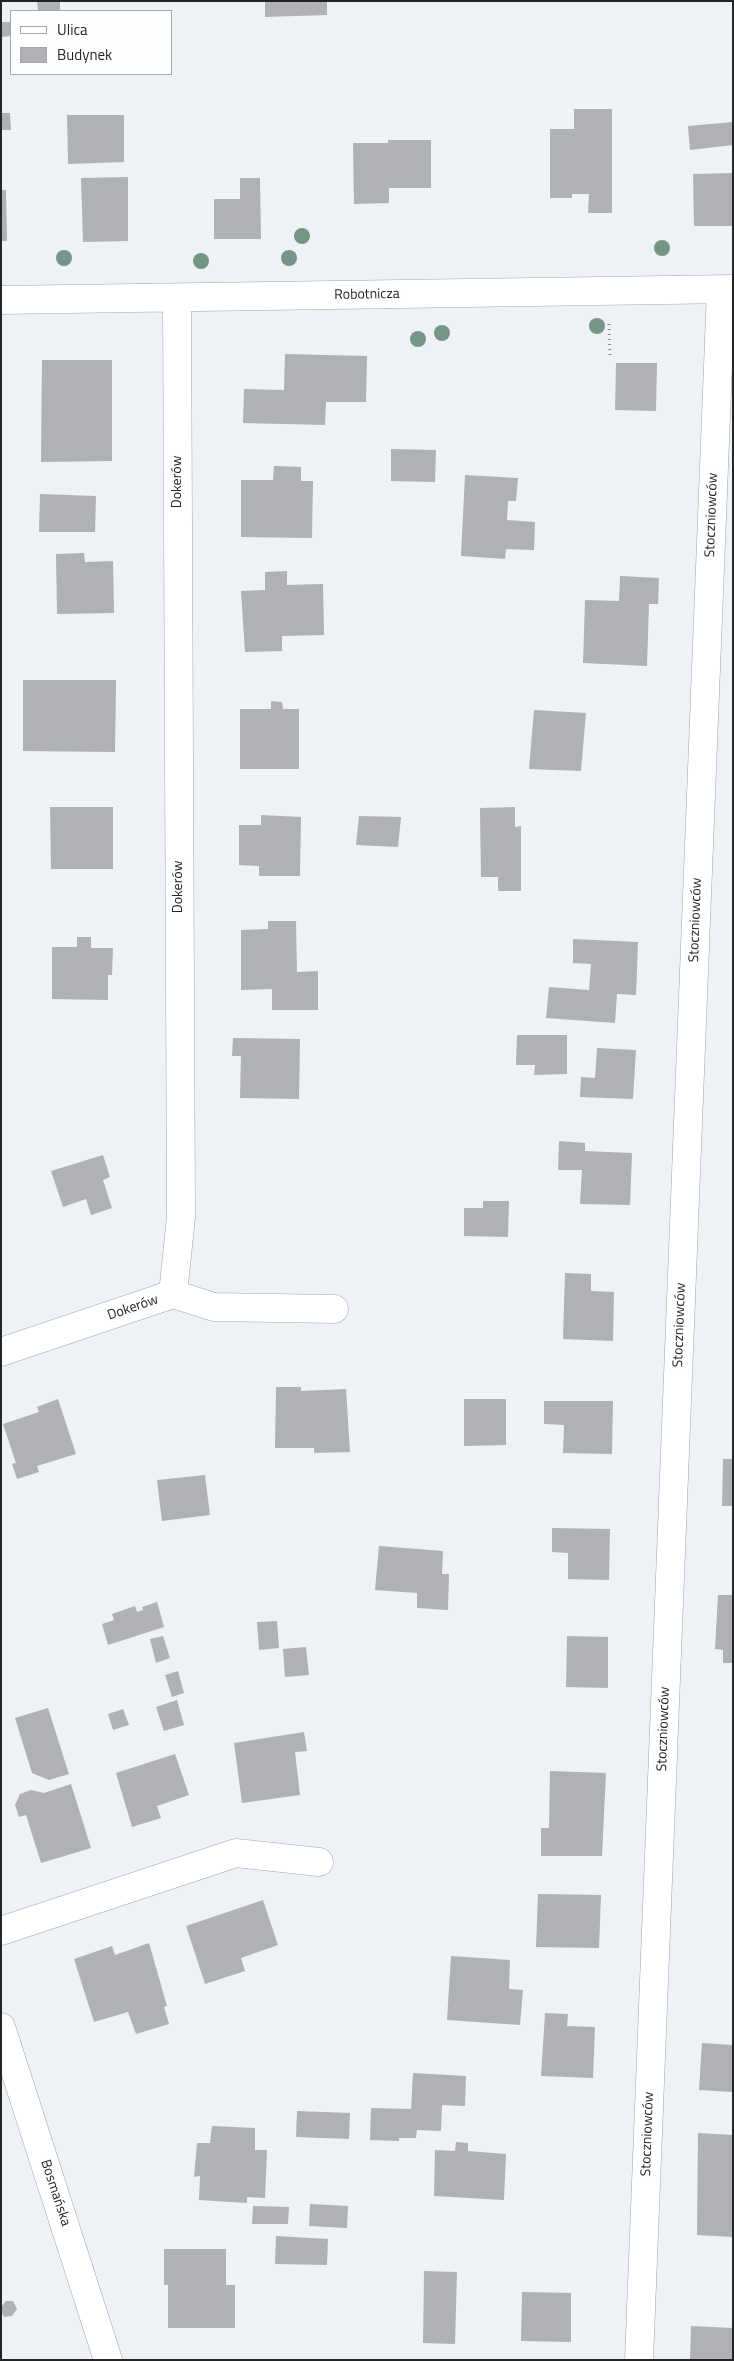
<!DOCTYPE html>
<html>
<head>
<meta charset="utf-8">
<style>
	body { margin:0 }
	#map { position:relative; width:734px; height:2361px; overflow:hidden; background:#eef1f6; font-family:"Titillium Web",sans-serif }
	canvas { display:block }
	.frame { position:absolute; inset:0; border:2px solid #242527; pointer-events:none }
	.legend { position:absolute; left:10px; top:10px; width:162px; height:65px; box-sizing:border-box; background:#fdfeff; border:1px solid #a6a7a9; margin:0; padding:6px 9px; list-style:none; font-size:15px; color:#242527 }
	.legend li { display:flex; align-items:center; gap:10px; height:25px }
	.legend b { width:25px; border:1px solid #a6a7a9 }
</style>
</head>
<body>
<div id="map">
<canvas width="734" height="2361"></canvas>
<div class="frame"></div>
<ul class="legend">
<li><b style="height:6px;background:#fff"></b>Ulica</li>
<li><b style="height:14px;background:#afb1b6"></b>Budynek</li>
</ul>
</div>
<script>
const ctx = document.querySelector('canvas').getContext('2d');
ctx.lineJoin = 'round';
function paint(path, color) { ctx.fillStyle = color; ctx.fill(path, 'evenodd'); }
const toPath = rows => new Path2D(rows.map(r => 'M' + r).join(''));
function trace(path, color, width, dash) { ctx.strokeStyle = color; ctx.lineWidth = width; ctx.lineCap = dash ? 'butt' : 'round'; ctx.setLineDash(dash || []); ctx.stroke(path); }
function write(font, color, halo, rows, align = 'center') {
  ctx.font = font + ' "Titillium Web",sans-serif'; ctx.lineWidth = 5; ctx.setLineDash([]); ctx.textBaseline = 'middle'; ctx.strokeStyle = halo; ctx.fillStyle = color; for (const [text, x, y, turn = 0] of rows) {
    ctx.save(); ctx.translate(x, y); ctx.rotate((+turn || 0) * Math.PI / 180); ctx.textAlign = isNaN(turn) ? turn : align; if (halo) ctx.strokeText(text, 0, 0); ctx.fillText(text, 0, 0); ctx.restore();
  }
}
paint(toPath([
	[37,1,60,1,60,11,38,11],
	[265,1,327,1,327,15,265,17],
	[1,22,11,22,11,36,1,37],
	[574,109,612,109,612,213,588,213,589,194,572,194,572,198,550,198,550,129,574,129],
	[1,113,10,113,11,130,1,130],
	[67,115,124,115,124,162,68,164],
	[733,122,733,145,690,150,688,126],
	[388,140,431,140,431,188,389,188,389,203,354,204,353,143,388,143],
	[733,173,733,226,694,226,693,174],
	[128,177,128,241,83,242,81,178],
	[240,178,260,178,261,239,214,239,214,199,240,199],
	[1,190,6,190,7,241,1,241],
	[285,354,367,356,366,402,326,402,325,425,243,423,244,389,284,390],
	[42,360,112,360,112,461,41,462],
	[616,363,657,363,656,411,615,410],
	[391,449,436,450,435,482,391,481],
	[274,466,301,467,301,481,313,481,312,538,241,537,241,480,273,480],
	[465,475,518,478,516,501,508,501,507,520,535,522,534,550,506,549,505,559,461,556],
	[40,494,96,496,95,532,39,532],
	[84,553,85,562,113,561,114,613,57,614,56,554],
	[287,571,287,585,323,584,324,635,282,636,282,651,245,652,241,591,265,590,265,572],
	[620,576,659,578,658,604,649,604,647,666,583,663,585,600,619,601],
	[23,680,116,680,115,752,23,751],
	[271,701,282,702,283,709,299,709,299,769,240,769,240,709,271,709],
	[534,710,586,713,581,771,529,769],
	[50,807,113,807,113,869,51,869],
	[515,807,515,827,521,826,521,891,498,891,498,877,481,877,480,808],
	[261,815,301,817,300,876,259,876,259,866,239,865,239,825,261,825],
	[359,816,401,817,398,847,356,845],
	[268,921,296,921,297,972,318,971,318,1010,272,1010,272,989,241,990,241,930,268,929],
	[77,937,91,937,91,948,113,948,112,975,108,975,108,1000,52,999,52,947,77,947],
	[573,939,638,942,636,995,617,994,615,1023,546,1018,549,987,589,990,591,964,573,963],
	[517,1035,567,1035,567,1074,534,1075,535,1065,516,1065],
	[233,1038,300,1039,299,1099,240,1098,241,1056,232,1056],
	[597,1048,636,1050,633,1099,580,1097,581,1077,595,1078],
	[559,1141,585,1143,585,1151,632,1153,630,1205,580,1204,582,1170,558,1170],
	[103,1155,110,1177,103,1180,112,1208,91,1215,86,1199,63,1207,51,1171],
	[483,1201,509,1201,508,1237,464,1236,464,1208,483,1208],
	[565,1273,591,1274,591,1291,614,1292,613,1341,563,1339],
	[276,1387,301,1387,301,1391,346,1389,350,1452,314,1453,314,1448,275,1448],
	[58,1399,76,1454,37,1466,39,1472,17,1479,12,1464,16,1463,3,1424,39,1412,37,1407],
	[464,1399,506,1399,506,1445,464,1446],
	[544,1401,613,1401,612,1454,563,1453,564,1425,544,1424],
	[723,1459,733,1459,733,1506,722,1506],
	[205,1475,210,1515,162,1521,157,1480],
	[552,1528,610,1529,609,1580,568,1579,568,1553,552,1552],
	[379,1546,443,1551,442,1574,449,1574,448,1610,417,1608,417,1593,375,1590],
	[718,1595,733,1595,733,1663,723,1663,723,1650,715,1649],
	[157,1602,164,1627,108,1645,102,1624,114,1620,112,1614,135,1606,137,1612,143,1610,142,1607],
	[277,1621,279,1648,259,1650,257,1622],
	[163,1636,170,1658,156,1663,150,1639],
	[567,1636,608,1637,608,1688,566,1687],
	[306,1647,309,1675,285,1677,283,1649],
	[178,1671,184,1693,172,1697,165,1675],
	[177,1700,184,1725,164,1731,156,1707],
	[48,1708,69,1774,49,1780,32,1773,15,1718],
	[123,1709,129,1725,113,1730,108,1714],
	[304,1732,307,1751,295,1752,300,1795,242,1803,234,1743],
	[175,1754,189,1795,157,1806,161,1818,132,1827,116,1773],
	[550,1771,606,1773,602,1856,541,1856,541,1828,549,1828],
	[71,1784,91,1848,41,1863,26,1815,19,1817,15,1805,20,1794,31,1790,44,1793],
	[538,1894,601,1895,599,1948,536,1947],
	[263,1900,278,1945,241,1958,245,1971,205,1984,186,1926],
	[149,1943,167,2006,164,2007,169,2024,136,2034,128,2012,94,2022,74,1959,112,1946,115,1955],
	[451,1956,510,1960,509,1989,523,1990,520,2025,447,2020],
	[545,2013,568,2014,567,2026,595,2027,593,2078,541,2076],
	[702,2043,733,2045,733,2092,699,2090],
	[413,2073,466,2076,465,2106,442,2105,441,2131,417,2130,416,2138,399,2138,399,2141,370,2140,371,2108,411,2109],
	[297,2111,350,2113,349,2139,296,2137],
	[212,2126,255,2128,255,2150,267,2150,265,2198,247,2197,247,2203,199,2200,200,2176,194,2177,197,2143,210,2143],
	[698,2133,733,2135,733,2237,697,2235],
	[456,2142,468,2143,468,2151,506,2154,504,2200,434,2196,435,2150,455,2151],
	[310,2204,348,2206,347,2228,309,2226],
	[253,2206,289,2207,288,2224,252,2224],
	[276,2236,328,2239,327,2265,275,2264],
	[164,2249,226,2249,226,2285,235,2285,235,2328,168,2328,168,2285,164,2285],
	[424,2271,457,2272,455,2344,423,2343],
	[522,2292,571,2293,571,2342,521,2341],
	[6,2301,13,2301,17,2309,12,2316,4,2317,1,2311,1,2307],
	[691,2326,733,2328,733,2360,690,2360]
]), '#afb1b6');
const minor = toPath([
	[1,300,733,289],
	[173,1294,214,1307,334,1309],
	[1,1352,173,1294,181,1217,177,298],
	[1,1931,236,1853,319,1862],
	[1,2027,108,2360],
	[639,2360,721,290]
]);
trace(minor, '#a1a3a8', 29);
trace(toPath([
	[609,324,610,357]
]), '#87898d', 3, [1, 4]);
trace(minor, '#fff', 28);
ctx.fillStyle = '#769585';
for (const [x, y] of [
	[302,236],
	[662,248],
	[64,258],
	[289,258],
	[201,261],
	[597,326],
	[442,333],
	[418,339]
]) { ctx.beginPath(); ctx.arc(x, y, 8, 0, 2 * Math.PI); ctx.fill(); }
write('14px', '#242527', '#fdfeff', [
	["Robotnicza",367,295,-1],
	["Dokerów",178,482,-90],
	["Stoczniowców",712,515,-88],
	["Dokerów",179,887,-90],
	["Stoczniowców",696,920,-88],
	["Dokerów",133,1308,-19],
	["Stoczniowców",680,1325,-88],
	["Stoczniowców",664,1729,-88],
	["Stoczniowców",648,2134,-88],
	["Bosmańska",55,2193,72]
]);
</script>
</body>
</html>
